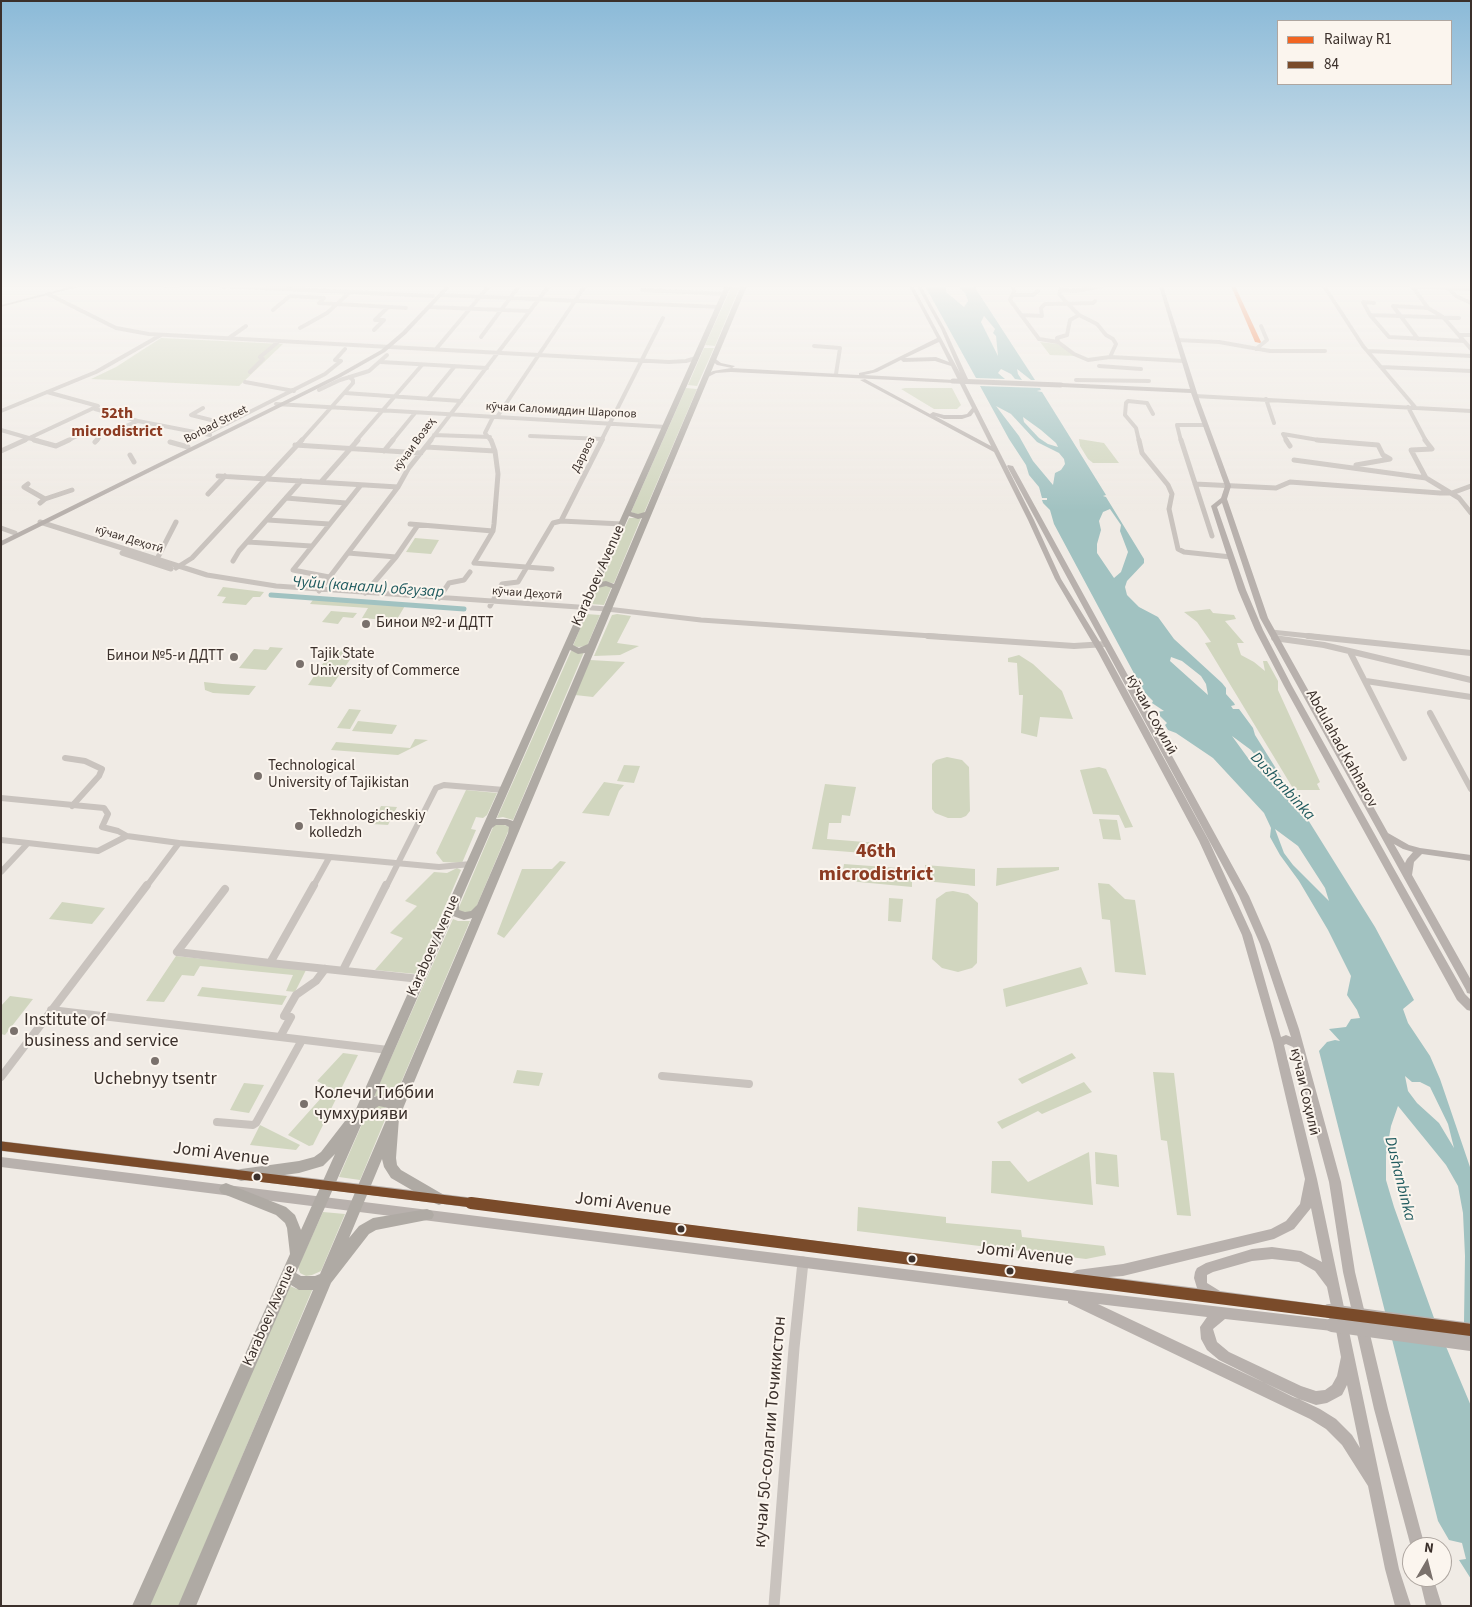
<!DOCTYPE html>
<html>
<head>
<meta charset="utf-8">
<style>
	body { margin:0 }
	#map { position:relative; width:1472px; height:1607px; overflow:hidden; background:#f0ebe5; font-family:"Source Sans 3",sans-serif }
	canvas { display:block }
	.frame { position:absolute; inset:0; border:2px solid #3b302b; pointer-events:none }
	.legend { position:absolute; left:1277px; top:20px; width:175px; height:65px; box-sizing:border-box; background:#fbf5ee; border:1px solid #aea6a0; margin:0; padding:6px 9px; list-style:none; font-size:15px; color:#3b302b }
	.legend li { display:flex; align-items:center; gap:10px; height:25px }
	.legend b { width:25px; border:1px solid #aea6a0 }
	.north { position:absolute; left:1402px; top:1537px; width:50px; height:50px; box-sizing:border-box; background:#fbf5ee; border:1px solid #aea6a0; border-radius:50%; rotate:8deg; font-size:14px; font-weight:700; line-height:20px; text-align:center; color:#3b302b }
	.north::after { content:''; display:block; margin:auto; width:18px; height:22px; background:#7a716c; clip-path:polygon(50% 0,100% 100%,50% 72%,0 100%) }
</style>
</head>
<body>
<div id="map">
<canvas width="1472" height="1607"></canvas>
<div class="frame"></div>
<ul class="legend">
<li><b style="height:6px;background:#f26522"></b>Railway R1</li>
<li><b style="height:6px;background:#7a4b2a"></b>84</li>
</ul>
<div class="north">N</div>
</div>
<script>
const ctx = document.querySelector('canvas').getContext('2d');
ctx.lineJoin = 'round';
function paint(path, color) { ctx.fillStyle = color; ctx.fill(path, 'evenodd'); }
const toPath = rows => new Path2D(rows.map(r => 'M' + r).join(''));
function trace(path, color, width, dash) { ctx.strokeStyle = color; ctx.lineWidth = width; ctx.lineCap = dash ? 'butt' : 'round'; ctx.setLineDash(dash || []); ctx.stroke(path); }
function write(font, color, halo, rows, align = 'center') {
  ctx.font = font + ' "Source Sans 3",sans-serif'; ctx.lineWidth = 4; ctx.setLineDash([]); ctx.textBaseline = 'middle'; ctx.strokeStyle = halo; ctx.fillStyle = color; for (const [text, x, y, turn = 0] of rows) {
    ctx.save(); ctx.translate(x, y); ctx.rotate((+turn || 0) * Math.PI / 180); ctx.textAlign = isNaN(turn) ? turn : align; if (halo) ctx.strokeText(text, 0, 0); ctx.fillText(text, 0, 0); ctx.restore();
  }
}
paint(toPath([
	[732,286,740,286,715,346,705,345],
	[161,338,283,344,239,386,91,379,116,367],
	[1040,342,1058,344,1077,356,1050,355],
	[704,348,714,348,697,386,688,385],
	[686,388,697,389,644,513,639,515,631,512],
	[905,388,952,388,961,405,957,409,934,409,901,389],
	[1079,439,1104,443,1119,463,1093,463,1088,459,1080,446],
	[629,518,641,518,614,583,601,582],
	[415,538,439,540,431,554,406,552],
	[599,586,612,586,604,605,590,604],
	[223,587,264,592,260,597,253,597,246,605,222,603,226,597,217,596],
	[315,597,406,604,396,621,362,618,368,608,310,604],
	[1210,609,1213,613,1234,615,1236,619,1225,621,1244,643,1237,643,1241,655,1254,662,1265,671,1263,661,1267,661,1278,681,1278,690,1320,782,1317,784,1320,790,1294,790,1205,643,1211,642,1197,622,1184,612],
	[331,611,357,613,353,618,343,617,338,624,322,622],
	[586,614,600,615,587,646,578,647,573,646],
	[617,614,631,616,617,643,639,646,620,655,594,656,612,615],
	[270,647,283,648,266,670,239,668,254,649,268,650],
	[333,649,356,651,331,687,308,685],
	[571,651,584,652,513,820,503,817,497,818],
	[1019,655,1033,664,1062,691,1073,719,1040,717,1037,737,1021,733,1023,695,1019,695,1017,663,1008,662,1008,658],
	[590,660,625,662,593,697,575,695],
	[204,682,222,684,256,686,249,695,213,693,205,690],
	[349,709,361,710,350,729,337,728],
	[358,721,397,725,392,734,352,731],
	[415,739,428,740,398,755,331,750,336,742,410,748],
	[947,757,962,760,969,767,970,811,966,816,961,818,948,818,935,813,932,809,932,764,936,760],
	[624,765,640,766,634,783,617,781],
	[1099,767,1106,769,1133,827,1125,828,1119,815,1093,814,1080,770],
	[604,782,624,785,619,791,609,816,582,813],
	[825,784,856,787,850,816,842,815,841,823,829,823,827,839,890,844,889,855,812,849],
	[466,790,497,793,487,815,483,818,476,817,471,829,476,830,462,863,443,862,436,853],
	[381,806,397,807,388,825,372,824],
	[1099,819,1117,820,1121,840,1103,839],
	[501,824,510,827,474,912,470,914,457,912,494,825],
	[560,861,566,862,504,938,497,934,522,869,552,869],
	[844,864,912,869,912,887,827,879,828,869,843,870],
	[925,865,975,869,975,886,925,881],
	[1059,867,1059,870,996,886,997,868],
	[457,868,461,870,416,974,375,970,403,938,390,933,417,906,405,901,434,872,447,873],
	[1098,883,1109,884,1125,899,1135,900,1146,975,1115,972,1110,920,1102,919],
	[953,891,968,894,978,903,977,963,972,968,958,972,942,968,932,959,936,899,946,892],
	[889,898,903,899,901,922,888,921],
	[62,902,105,908,92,924,49,919],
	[453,919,458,921,470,921,394,1099,388,1096,374,1096],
	[176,956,306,970,295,992,286,991,293,975,200,966,194,976,182,975,164,1002,146,1001],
	[1081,967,1088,984,1006,1007,1003,989],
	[202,987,287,996,282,1005,197,996],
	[10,996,33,999,5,1035,1,1034,1,1006],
	[343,1053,358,1055,313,1145,309,1146,288,1135,330,1088,317,1081],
	[1072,1053,1076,1058,1022,1084,1018,1079],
	[517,1070,543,1073,539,1086,513,1083],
	[1153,1072,1174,1073,1191,1216,1177,1215,1167,1141,1161,1140],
	[1084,1082,1092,1092,1042,1114,1038,1111,1002,1129,997,1122],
	[244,1083,264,1085,249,1113,230,1110],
	[375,1106,383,1106,389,1110,360,1180,339,1177,369,1108],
	[260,1125,300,1145,296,1150,250,1145],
	[1089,1152,1093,1205,991,1193,992,1161,1010,1161,1028,1182],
	[1095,1152,1117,1155,1119,1187,1096,1184],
	[858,1207,946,1217,946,1223,1021,1230,1022,1237,1104,1246,1106,1255,1086,1259,857,1231],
	[323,1212,345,1214,321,1271,312,1275,306,1276,300,1273,298,1267],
	[290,1286,297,1289,313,1288,179,1606,147,1606]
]), '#d1d6bf');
paint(toPath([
	[925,286,946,286,946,292,964,307,968,301,965,293,958,286,974,286,1035,380,1031,380,1017,369,1018,374,1022,380,1015,379,1011,374,1001,369,998,373,1005,379,976,378],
	[984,316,995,329,993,333,996,336,998,356,981,322],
	[980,386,1040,388,1041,390,1037,391,1042,392,1106,495,1103,496,1106,497,1144,559,1144,563,1127,581,1125,587,1127,595,1139,607,1158,617,1174,639,1222,683,1226,688,1226,694,1234,703,1235,705,1231,706,1233,709,1239,709,1253,728,1255,735,1375,927,1414,1000,1403,1009,1408,1023,1430,1056,1440,1079,1471,1170,1471,1352,1464,1322,1465,1256,1463,1213,1458,1186,1446,1165,1398,1106,1391,1126,1386,1155,1386,1180,1394,1207,1434,1318,1471,1406,1471,1579,1459,1560,1466,1559,1462,1543,1449,1540,1438,1521,1319,1051,1327,1042,1335,1040,1340,1041,1329,1029,1346,1027,1351,1019,1360,1018,1357,1010,1347,995,1351,976,1328,930,1299,881,1280,855,1270,837,1271,828,1264,813,1213,758,1176,733,1168,730,1165,725,1167,723,1156,712,1164,711,1152,703,1153,701,1144,692,1054,524,1050,510,1043,503,1042,500,1047,500,1047,498,1042,498,1039,487,1029,475,1026,465,1009,439],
	[996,406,1011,414,1037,442,1059,453,1064,459,1065,464,1061,470,1055,473,1053,485,1033,461,1019,436],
	[1023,417,1041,430,1056,443,1058,447,1048,444,1039,438,1024,422],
	[1110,509,1121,525,1120,531,1128,552,1121,572,1114,578,1097,553,1097,544,1101,530,1099,521,1103,512],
	[1171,657,1182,661,1201,676,1206,684,1208,695,1170,661],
	[1232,736,1251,750,1261,762,1272,781,1262,770,1253,765],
	[1275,829,1298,846,1325,888,1329,901,1293,865,1284,853],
	[1405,1076,1412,1082,1420,1082,1430,1087,1448,1124,1454,1148,1439,1123,1417,1103,1408,1091]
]), '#a1c2c1');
trace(toPath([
	[271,595,464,609]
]), '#a1c2c1', 5);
trace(toPath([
	[166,286,178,286],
	[221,286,433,296],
	[1013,286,1014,292,1010,300,1039,339,1058,342,1074,354,1088,360,1110,357,1184,361],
	[1062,286,1059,294,1068,304,1079,315,1097,324,1106,335,1113,339,1116,344,1110,357],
	[1324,286,1363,346,1415,407],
	[1411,286,1448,288,1449,286],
	[1412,286,1428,308,1443,317,1471,349],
	[1448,288,1456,296,1471,303],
	[1448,288,1471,289],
	[642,290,725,294],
	[1060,290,1076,291,1102,286],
	[350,292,337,304,406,308],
	[48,294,116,328,149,334,669,362,686,361,696,358],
	[440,295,719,307],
	[1012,295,1033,295,1038,291],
	[1374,303,1363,302,1370,315,1389,337,1464,341],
	[429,307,530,311],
	[273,310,290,296,324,298,319,303,337,304],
	[1021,315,1042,316,1041,308,1045,304,1093,303,1095,301],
	[1370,315,1459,318],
	[300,328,327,313,337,304],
	[374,330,384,320,375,320,388,307],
	[1459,335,1471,335],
	[481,337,519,286],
	[229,338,246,326],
	[1418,339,1393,306,1428,308],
	[1177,340,1219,342,1270,351,1325,351],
	[1058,342,1057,338,1067,335,1070,320,1079,315],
	[814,346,840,348,836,374],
	[436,349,489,286],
	[1256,349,1267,340,1261,326],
	[1368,351,1471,356],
	[381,362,487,368],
	[1099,366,1141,369],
	[1381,367,1471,371],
	[250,372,263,359,260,357,279,341],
	[1076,380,1149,381],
	[245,382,294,391],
	[319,390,340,380,369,371,387,355],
	[345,393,461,401],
	[1195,396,1471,411],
	[428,399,455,366],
	[1266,399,1274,423],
	[276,404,666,427],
	[1408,407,1426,441],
	[203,408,191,415,227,424],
	[95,409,138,421,210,435],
	[1,411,96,372,161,335],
	[497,417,585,286],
	[1,430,39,441],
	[90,433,99,438,96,441],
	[206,434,325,374,341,361,335,360,345,349],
	[144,435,163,426],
	[434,435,490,437],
	[530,436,603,439],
	[23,441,98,406,47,392],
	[67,441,81,434,116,430,138,421],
	[301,441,353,383,353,380,349,377],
	[356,441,422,365],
	[392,441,415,413],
	[430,441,549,286],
	[491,441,485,433,493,417],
	[601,441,663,318],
	[1139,441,1136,428,1125,415,1126,403,1128,401,1147,403,1153,414],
	[1181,441,1177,425,1205,425],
	[1287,441,1283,434,1324,441]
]), '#c9c3be', 4);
trace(toPath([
	[34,440,56,446,69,440],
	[491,440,495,451,498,474,494,524,493,531,474,563,552,569],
	[1139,440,1142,453,1168,485,1172,494,1169,509,1178,549,1184,552,1231,557],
	[1181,440,1212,536],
	[1286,440,1290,446],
	[1317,440,1378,445,1383,455,1390,459,1356,465],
	[1425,440,1432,449,1411,450,1426,478],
	[95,442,97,440],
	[170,442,188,447],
	[295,445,421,453],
	[426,447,495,451],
	[1,451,25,440],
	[384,451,393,440],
	[130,455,134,462],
	[1294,460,1426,478,1459,498,1471,513],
	[218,476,398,487],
	[321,482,358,440],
	[28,484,24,487,45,499,40,503],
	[1195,484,1276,488,1290,482,1440,493,1452,493,1471,486],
	[208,494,225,476],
	[286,498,346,503],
	[45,499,72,490],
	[268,520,329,524],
	[561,521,602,440],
	[40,522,207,575,276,586,607,609,701,620,946,637],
	[410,524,493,531],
	[1,528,15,533],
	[248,542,311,546],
	[122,553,171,569],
	[348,553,396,557,418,525],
	[157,559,176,522],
	[233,561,239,551,301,481],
	[176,568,192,558,302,440],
	[329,577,293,570,361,485],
	[319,591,398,487,408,469,431,440],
	[365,593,396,557],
	[439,598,449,583,464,580,470,572],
	[490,606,502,584,518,582,553,523,561,521,622,524],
	[1271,632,1319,637]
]), '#c9c3be', 5);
trace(toPath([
	[928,636,1074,646,1106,644],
	[1308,636,1471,653],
	[1274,638,1324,645,1471,680],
	[1350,652,1404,758],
	[1366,681,1471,697],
	[1430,713,1471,789],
	[65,758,85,761,102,769,99,776,72,806],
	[1,798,104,808,108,814,102,827,118,831,127,836],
	[1,840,28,843],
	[1,872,28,843,98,851,127,836,179,843],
	[146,887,179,843,439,867,471,864],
	[313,887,329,858],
	[386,887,436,788,444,785,504,790]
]), '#c9c3be', 6);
trace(toPath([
	[314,885,270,963,420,979],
	[225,889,177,952,270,963],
	[343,970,386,885],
	[51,1010,280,1037,291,1017,284,1016,296,995,316,981,325,969],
	[280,1037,388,1050],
	[662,1076,749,1084],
	[1,1077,147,885],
	[217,1122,253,1125,256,1123,302,1040]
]), '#c9c3be', 8);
trace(toPath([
	[774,1606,794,1348,803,1262]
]), '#c9c3be', 11);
paint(toPath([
	[74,286,82,286,1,307,1,305,74,286],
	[446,286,451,286,406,334,385,352,341,377,1,546,1,541,337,375,381,350,402,332,446,286],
	[909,286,913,286,960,373,941,329,917,286,921,286,945,329,968,379,963,380,1034,520,1061,579,1106,652,1209,841,1252,935,1281,1037,1286,1035,1291,1037,1260,944,1239,896,1007,466,1008,465,1013,466,1249,896,1270,944,1299,1029,1341,1182,1355,1272,1388,1409,1425,1547,1412,1547,1412,1550,1411,1547,1374,1409,1343,1272,1329,1182,1293,1047,1286,1044,1284,1045,1317,1179,1399,1569,1411,1606,1395,1606,1385,1569,1368,1486,1342,1445,1326,1429,1310,1419,1068,1303,1068,1301,1,1167,1,1157,1066,1289,1334,1320,1333,1315,1329,1317,395,1198,1,1151,1,1141,395,1188,1072,1273,1077,1270,1123,1264,1271,1229,1286,1221,1300,1204,1305,1179,1273,1043,1242,935,1199,841,1098,652,1055,579,1028,520,994,452,860,380,865,379,930,414,933,412,944,415,962,415,967,414,972,408,951,366,935,361,903,362,901,360,877,372,864,375,955,380,955,382,953,383,731,372,716,373,706,378,703,376,713,371,731,368,859,375,859,373,873,370,937,338,909,286],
	[939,342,949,362,936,357,905,358,939,342],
	[974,412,991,446,935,416,944,419,962,419,971,416,974,412],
	[1311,1208,1322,1262,1301,1251,1272,1247,1252,1249,1206,1263,1197,1268,1195,1272,1194,1278,1197,1288,1109,1277,1123,1276,1274,1239,1294,1229,1311,1208],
	[1272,1259,1299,1262,1315,1271,1327,1287,1331,1306,1220,1291,1207,1283,1207,1275,1213,1272,1252,1261,1272,1259],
	[1098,1304,1207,1317,1200,1327,1201,1339,1207,1350,1219,1360,1293,1397,1316,1405,1327,1403,1342,1395,1347,1385,1360,1448,1352,1435,1336,1419,1320,1409,1098,1304],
	[1225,1319,1332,1331,1336,1330,1341,1357,1337,1376,1332,1385,1325,1390,1316,1391,1301,1386,1229,1352,1217,1342,1213,1329,1225,1319],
	[1159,286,1163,286,1200,402,1231,486,1227,499,1268,618,1388,833,1409,845,1420,848,1471,855,1471,861,1422,854,1414,862,1412,875,1471,980,1471,994,1467,993,1466,990,1260,618,1222,503,1217,507,1246,590,1263,630,1292,686,1393,867,1465,994,1471,1000,1471,1011,1467,1010,1457,1000,1284,686,1255,630,1238,590,1211,506,1221,498,1225,486,1191,393,1061,387,1058,385,1061,383,1190,389,1159,286],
	[1394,844,1403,849,1413,852,1407,859,1405,863,1394,844],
	[713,357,721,363,735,366,732,368,717,365,710,359,713,357],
	[1419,1577,1433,1577,1442,1606,1426,1606,1419,1577]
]), '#b8b1ad');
paint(toPath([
	[725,286,731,286,631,512,638,514,645,512,741,286,747,286,399,1118,396,1158,397,1165,401,1170,444,1195,446,1199,444,1203,439,1205,434,1203,391,1178,384,1167,382,1159,349,1238,359,1226,373,1218,427,1209,432,1211,434,1215,432,1219,376,1230,369,1234,331,1283,196,1606,178,1606,313,1290,299,1290,291,1285,150,1606,132,1606,290,1254,287,1228,285,1223,276,1215,221,1193,219,1189,221,1185,226,1183,286,1207,295,1215,301,1230,335,1154,323,1166,299,1173,241,1181,236,1179,234,1175,236,1171,241,1169,299,1161,314,1157,321,1152,345,1121,351,1120,725,286],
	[629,516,638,519,642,518,614,584,606,581,600,582,629,516],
	[606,586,612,588,588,644,579,648,573,645,598,588,606,586],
	[570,650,578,654,585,653,513,821,507,819,496,819,570,650],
	[496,825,505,825,509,827,508,833,477,905,471,911,465,912,459,910,459,904,492,828,496,825],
	[453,916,464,920,472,918,394,1100,377,1096,374,1097,453,916],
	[379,1106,388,1108,387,1118,320,1274,315,1276,301,1276,296,1273,366,1114,379,1106]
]), '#afaaa4');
trace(toPath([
	[953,381,1061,385]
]), '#b8b1ad', 5);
trace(toPath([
	[1329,1311,1471,1330],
	[1332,1325,1471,1344]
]), '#b8b1ad', 14);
trace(toPath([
	[1,1146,481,1204]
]), '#7a4b2a', 9);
trace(toPath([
	[471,1203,1471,1330]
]), '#7a4b2a', 12);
paint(toPath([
	[1231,286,1235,286,1261,342,1260,343,1255,342,1231,286]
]), '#f26522');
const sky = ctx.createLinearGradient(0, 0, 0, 511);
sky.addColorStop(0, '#8bbad8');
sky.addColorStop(0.56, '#f8f6f3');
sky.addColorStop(1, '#f8f6f300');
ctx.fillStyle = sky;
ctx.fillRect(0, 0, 1472, 511);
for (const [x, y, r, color] of [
	[366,624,5,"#7a716c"],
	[234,657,5,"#7a716c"],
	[300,664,5,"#7a716c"],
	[258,776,5,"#7a716c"],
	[299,826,5,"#7a716c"],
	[14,1031,5,"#7a716c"],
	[155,1061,5,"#7a716c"],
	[304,1104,5,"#7a716c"],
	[257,1177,4.5,"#3b302b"],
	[681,1229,4.5,"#3b302b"],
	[912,1259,4.5,"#3b302b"],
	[1010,1271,4.5,"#3b302b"]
]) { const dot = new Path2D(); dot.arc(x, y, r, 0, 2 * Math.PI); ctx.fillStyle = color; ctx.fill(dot); trace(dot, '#fbf5ee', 2); }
write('12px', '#3b302b', '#fbf5ee', [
	["кӯчаи Саломиддин Шаропов",561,411,3],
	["Borbad Street",216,425,-27],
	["кӯчаи Возеҳ",415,445,-54],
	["Дарвоз",584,455,-63],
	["кӯчаи Деҳотӣ",129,540,17],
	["кӯчаи Деҳотӣ",527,594,4]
]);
write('15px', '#3b302b', '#fbf5ee', [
	["Karaboev Avenue",599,576,-66],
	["кӯчаи Соҳилӣ",1151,715,61],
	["Abdulahad Kahharov",1341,749,61],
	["Karaboev Avenue",434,946,-66],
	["кӯчаи Соҳилӣ",1304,1092,77],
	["Karaboev Avenue",270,1316,-66]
]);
write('15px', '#3b302b', '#fbf5ee', [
	["Бинои №2-и ДДТТ",376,624],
	["Tajik State",310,655],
	["University of Commerce",310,672],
	["Бинои №5-и ДДТТ",224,657,"right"],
	["Technological",268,767],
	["University of Tajikistan",268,784],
	["Tekhnologicheskiy",309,817],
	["kolledzh",309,834]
], 'left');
write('bold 16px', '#8c3b22', '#fbf5ee', [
	["52th",117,414],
	["microdistrict",117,432]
]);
write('italic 16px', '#1f5a5e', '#fbf5ee', [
	["Чуйи (канали) обгузар",368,588,4],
	["Dushanbinka",1282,787,47],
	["Dushanbinka",1399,1179,76]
]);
write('18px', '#3b302b', '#fbf5ee', [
	["Institute of",24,1021],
	["business and service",24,1042],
	["Uchebnyy tsentr",155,1080,"center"],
	["Колечи Тиббии",314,1094],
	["чумхурияви",314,1115]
], 'left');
write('18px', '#3b302b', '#fbf5ee', [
	["Jomi Avenue",221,1155,7],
	["Jomi Avenue",623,1205,7],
	["Jomi Avenue",1025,1255,7],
	["кучаи 50-солагии Точикистон",771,1432,-85]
]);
write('bold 20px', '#8c3b22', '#fbf5ee', [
	["46th",876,853],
	["microdistrict",876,876]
]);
</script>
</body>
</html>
